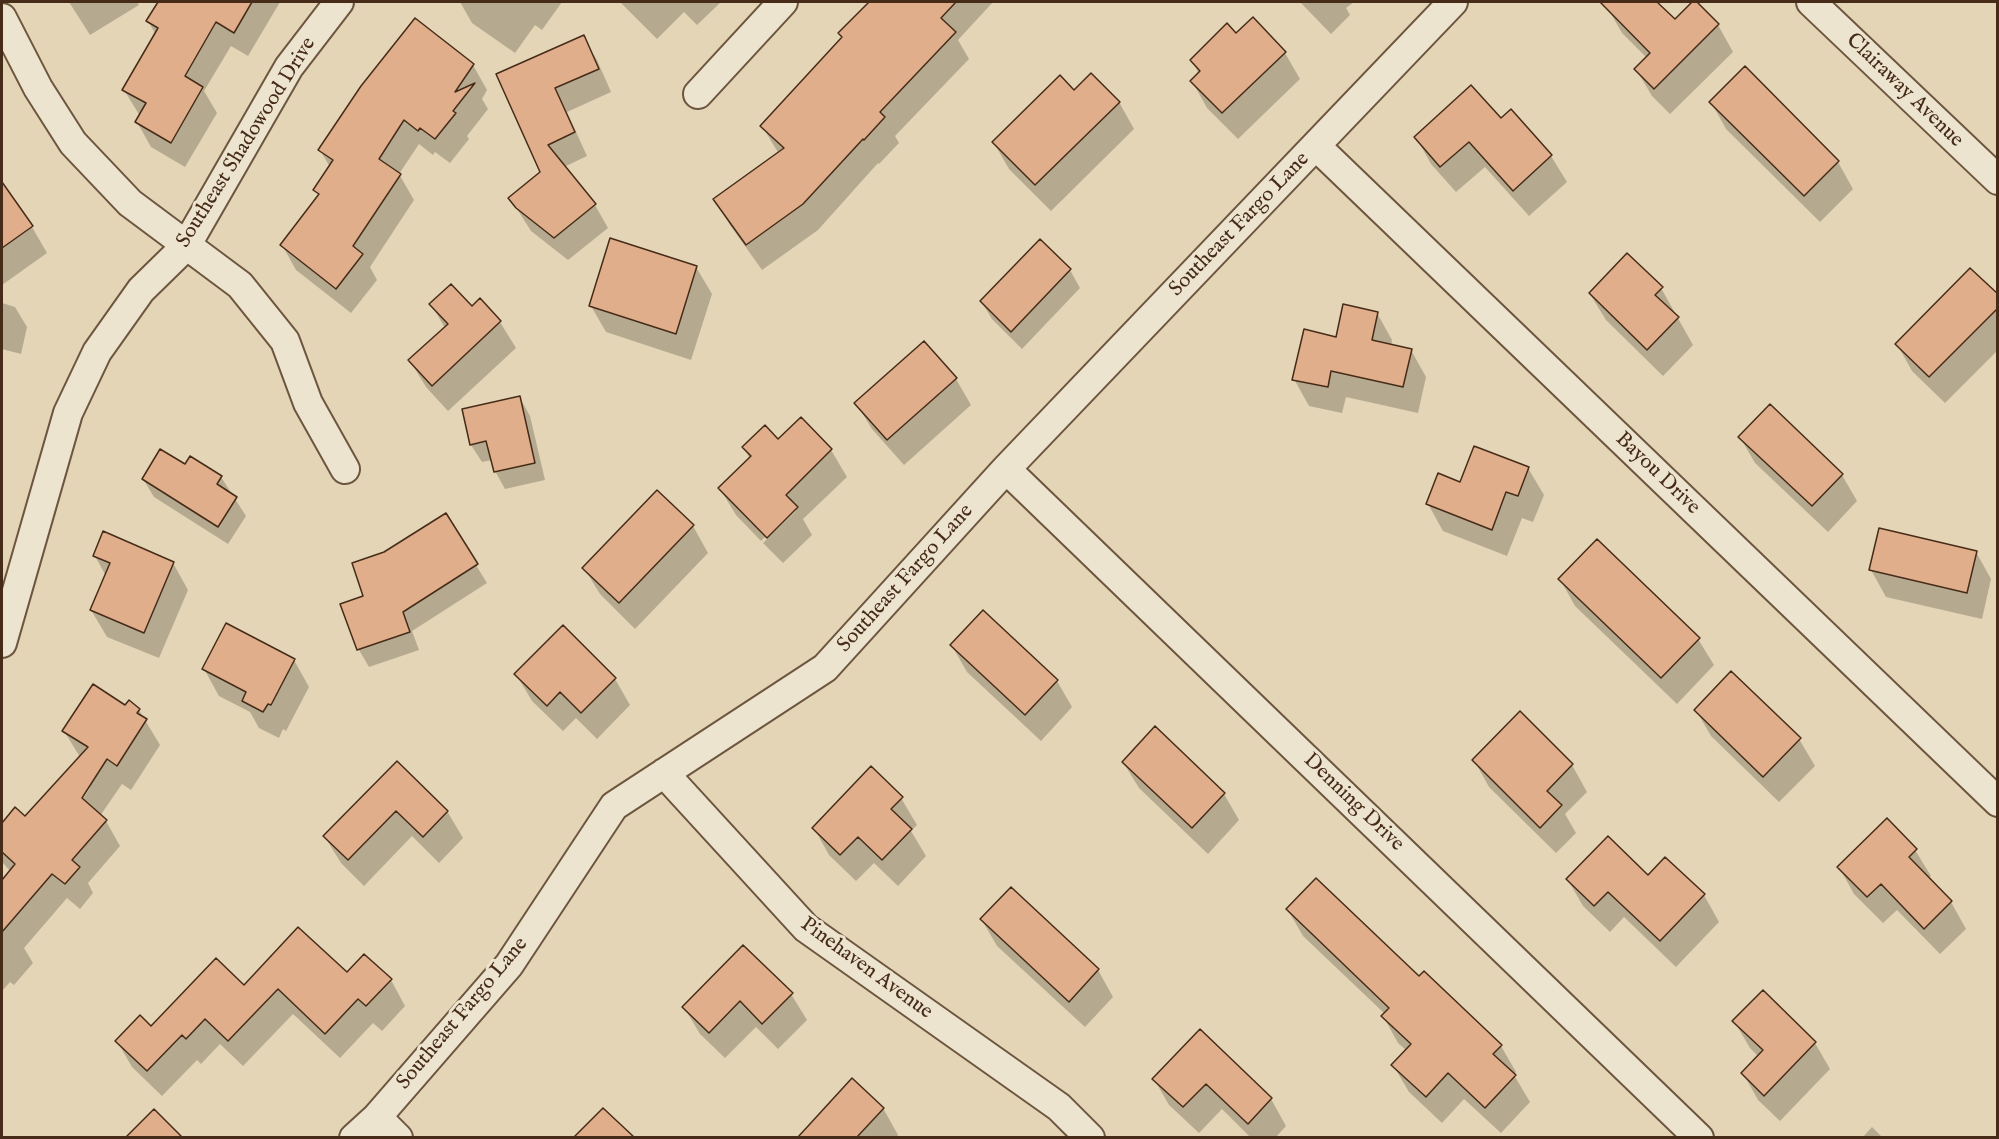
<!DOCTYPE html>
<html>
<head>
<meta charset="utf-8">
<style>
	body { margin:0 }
	#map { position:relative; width:1999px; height:1139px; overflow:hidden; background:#e3d5b5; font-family:"IM FELL English",serif }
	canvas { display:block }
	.frame { position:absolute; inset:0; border:3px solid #462c18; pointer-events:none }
</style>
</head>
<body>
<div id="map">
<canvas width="1999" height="1139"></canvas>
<div class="frame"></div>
</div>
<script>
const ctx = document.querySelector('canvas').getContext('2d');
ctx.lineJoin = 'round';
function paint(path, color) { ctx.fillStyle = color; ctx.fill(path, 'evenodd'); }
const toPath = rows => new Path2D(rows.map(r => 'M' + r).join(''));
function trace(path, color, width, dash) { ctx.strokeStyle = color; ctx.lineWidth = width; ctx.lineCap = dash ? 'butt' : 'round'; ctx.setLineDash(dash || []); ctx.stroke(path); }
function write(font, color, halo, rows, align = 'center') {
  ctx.font = font + ' "IM FELL English",serif'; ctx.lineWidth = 6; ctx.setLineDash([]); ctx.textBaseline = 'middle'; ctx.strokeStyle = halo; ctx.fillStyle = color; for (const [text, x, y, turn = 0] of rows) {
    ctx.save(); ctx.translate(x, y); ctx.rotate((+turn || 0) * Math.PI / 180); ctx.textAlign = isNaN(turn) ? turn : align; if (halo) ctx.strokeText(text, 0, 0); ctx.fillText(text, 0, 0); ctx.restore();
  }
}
paint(toPath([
	[69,2,137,2,139,5,90,35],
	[159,2,164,5,166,2,280,2,248,56,231,46,204,91,217,113,185,167,151,147,137,122,140,116,124,90,156,35,148,21],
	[460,2,562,2,542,30,535,25,515,53,472,23],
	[620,2,721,2,697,25,684,12,657,39],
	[871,2,993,2,958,40,969,59,895,136,899,143,879,164,878,163,818,230,762,270,730,225,715,200,779,154,762,126,843,38,840,34],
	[1300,2,1354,2,1346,8,1350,15,1331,34],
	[1612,2,1654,2,1675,22,1694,2,1718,25,1733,52,1670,114,1652,96,1636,69,1647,58,1622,33,1607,7],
	[1236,35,1285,53,1300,79,1238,139,1207,108,1192,81,1199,74,1192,60],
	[583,37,597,60,611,92,567,112,587,156,564,167,595,205,608,228,568,260,531,231,510,198,542,173,500,79],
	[473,65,487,90,482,99,488,109,467,136,469,139,450,163,435,152,433,155,419,144,399,174,414,200,370,267,377,280,351,313,296,270,282,245,319,197,315,190,330,167,320,150],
	[1745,68,1838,162,1853,189,1820,222,1726,129,1711,102],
	[1074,92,1119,102,1134,129,1051,211,1009,169,994,143],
	[1501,121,1551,156,1567,182,1529,216,1485,167,1456,192,1431,164,1416,137],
	[2,184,32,227,47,253,2,285],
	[1040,241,1070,270,1080,288,1022,349,992,319,981,301],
	[696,267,712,294,691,360,606,332,591,306],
	[1661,288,1693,345,1663,376,1606,320,1590,294],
	[1998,296,1998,350,1945,403,1912,371,1897,344],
	[480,300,500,322,516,348,448,411,426,387,410,361,445,328,431,304,472,308],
	[2,303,15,307,27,327,21,354,2,349],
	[1377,313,1392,340,1391,346,1411,350,1426,377,1418,413,1346,397,1342,413,1309,406,1294,379],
	[956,379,971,405,904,465,872,429,856,403],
	[520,398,530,416,545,480,505,489,495,471,492,460,482,462,471,445],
	[801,419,831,450,847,477,803,519,812,535,783,563,763,543,796,511,796,507,761,541,736,515,720,489,750,459,743,447,778,441],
	[1740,437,1842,475,1857,501,1828,532,1755,463],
	[185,466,221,477,246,516,228,544,154,497,143,479],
	[1528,468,1544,495,1533,522,1522,518,1507,556,1443,531,1428,504,1461,484],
	[657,492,693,526,708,553,635,629,600,594,584,568],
	[445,515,487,583,412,631,419,650,369,667,359,650,342,604,365,596,385,553],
	[1976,552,1991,579,1982,619,1886,597,1871,570],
	[95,556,173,563,188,590,159,658,107,637,91,610,106,576],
	[1560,579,1698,639,1714,665,1677,704,1575,606],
	[952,646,1057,681,1072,707,1041,741,967,672],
	[294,660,309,687,286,731,283,729,279,738,259,728,250,712,219,696,204,669],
	[516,674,615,679,630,705,597,739,576,718,563,731,532,701],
	[125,707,139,710,160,745,131,790,122,784,100,816,106,821,120,846,88,883,93,893,80,909,67,898,24,948,33,963,14,985,10,982,2,991,2,882,11,872,2,862,2,825,15,809,26,818,80,757,64,731],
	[89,787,90,788,79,805,83,793],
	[1696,710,1799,739,1815,766,1779,802,1711,736],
	[1520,713,1572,765,1587,792,1565,814,1576,833,1556,853,1489,787,1474,760],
	[1123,762,1224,794,1239,820,1208,854,1139,788],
	[397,763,447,811,463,838,439,863,412,836,364,886,341,863,325,837],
	[901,798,917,825,911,831,926,856,898,886,874,863,856,881,829,855,814,828],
	[1915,850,1931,876,1928,879,1951,902,1966,929,1940,954,1897,910,1883,923,1854,894,1839,867],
	[1665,859,1704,895,1719,922,1676,967,1624,917,1610,932,1583,906,1568,880,1648,877],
	[1011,889,1098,970,1113,997,1085,1027,997,946,982,920],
	[1288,910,1419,978,1501,1046,1516,1072,1514,1075,1530,1102,1501,1133,1464,1099,1442,1123,1409,1092,1393,1065,1407,1051,1398,1043,1383,1016,1385,1014,1303,936],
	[347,975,391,980,405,1006,382,1031,373,1023,340,1058,293,1014,243,1066,220,1044,201,1064,197,1060,162,1096,132,1067,117,1041,244,987],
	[791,994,807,1020,778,1049,756,1027,725,1058,700,1034,684,1007],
	[1734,1021,1815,1043,1830,1069,1780,1121,1758,1100,1743,1073,1759,1057,1750,1048],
	[1200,1031,1271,1099,1286,1126,1275,1138,1251,1138,1222,1109,1199,1133,1169,1105,1154,1079],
	[853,1080,883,1108,898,1135,896,1138,800,1138],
	[603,1110,632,1138,576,1138],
	[154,1111,180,1138,128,1138],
	[1872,1127,1883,1138,1862,1138]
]), '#0003');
const building = toPath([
	[158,2,252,2,234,33,216,22,185,76,203,87,171,143,135,122,146,103,122,90,158,28,146,21,158,2],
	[869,2,956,2,941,18,956,32,880,112,885,117,864,140,863,139,803,204,746,245,713,199,784,148,760,126,842,37,838,33,869,2],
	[1600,2,1657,2,1675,19,1692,2,1697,2,1719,24,1654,89,1634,69,1650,53,1600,2],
	[1253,17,1286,52,1222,113,1190,81,1200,71,1190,60,1227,23,1236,33,1253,17],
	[415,18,474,64,455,92,475,83,453,111,456,113,435,139,420,128,418,131,404,120,379,159,401,174,353,246,363,254,336,289,280,245,319,194,313,190,333,160,318,150,361,86,415,18],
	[584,35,599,69,555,88,575,132,548,145,596,204,554,238,516,208,508,198,540,172,496,74,584,35],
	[1745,66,1839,161,1804,196,1709,102,1745,66],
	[1091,73,1120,102,1035,185,992,142,1060,75,1074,90,1091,73],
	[1471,85,1501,118,1511,109,1552,155,1513,191,1469,142,1440,167,1414,137,1471,85],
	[2,182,33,226,2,248,2,182],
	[610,238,697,266,676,334,589,306,610,238],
	[1040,239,1071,269,1011,332,980,301,1040,239],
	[1627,253,1663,287,1655,295,1679,317,1647,350,1589,293,1627,253],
	[1970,268,1998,294,1998,308,1929,377,1895,344,1970,268],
	[451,284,472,306,480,298,501,321,432,386,408,360,448,324,429,304,451,284],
	[1343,304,1378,312,1372,340,1412,349,1403,387,1331,371,1328,387,1292,380,1304,329,1336,337,1343,304],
	[924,341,957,378,887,440,854,403,924,341],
	[520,396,535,463,494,472,486,441,470,445,462,409,520,396],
	[1770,404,1843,474,1812,506,1738,437,1770,404],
	[801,417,832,449,786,495,798,507,767,538,718,488,751,456,742,447,765,425,778,439,801,417],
	[1474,446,1529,467,1518,496,1506,492,1492,530,1426,504,1438,473,1460,482,1474,446],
	[160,449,185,464,190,456,222,476,217,484,237,497,218,527,142,479,160,449],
	[657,490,694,525,619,603,582,568,657,490],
	[446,513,478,564,403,612,410,632,357,650,340,604,363,596,352,563,384,552,446,513],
	[1879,528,1977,551,1967,593,1869,570,1879,528],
	[103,531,174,562,144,633,90,610,110,563,93,556,103,531],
	[1597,539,1700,638,1661,678,1558,579,1597,539],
	[983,610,1058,680,1025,715,950,645,983,610],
	[226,623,295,659,271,705,268,704,263,712,242,701,246,692,202,669,226,623],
	[563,625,616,678,581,713,560,692,547,706,514,674,563,625],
	[1731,671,1801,738,1763,777,1694,710,1731,671],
	[93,684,125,705,129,700,140,709,137,713,147,719,117,766,107,759,82,798,107,820,72,860,80,867,65,884,52,874,2,932,2,880,15,864,2,852,2,823,15,807,25,816,88,747,62,731,93,684],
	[1520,711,1573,764,1547,791,1562,805,1540,828,1472,760,1520,711],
	[1155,726,1225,793,1192,828,1122,762,1155,726],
	[397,761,448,811,423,837,396,811,348,860,323,836,397,761],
	[871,766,903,797,891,809,912,829,882,860,858,837,840,855,812,828,871,766],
	[1887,818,1917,849,1909,857,1952,901,1924,929,1881,884,1867,897,1837,867,1887,818],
	[1608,836,1648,875,1665,857,1705,894,1660,941,1608,892,1594,906,1566,879,1608,836],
	[1316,878,1419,976,1424,971,1502,1045,1493,1054,1516,1075,1485,1108,1448,1073,1426,1097,1391,1065,1411,1044,1381,1016,1389,1008,1286,909,1316,878],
	[1011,887,1099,969,1069,1002,980,919,1011,887],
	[298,927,347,972,364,954,392,979,366,1006,358,999,325,1034,278,989,228,1041,205,1019,186,1039,182,1035,147,1071,115,1041,140,1015,151,1026,216,958,244,985,298,927],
	[743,945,793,993,762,1024,740,1001,709,1033,682,1007,743,945],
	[1763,990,1816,1042,1764,1096,1741,1073,1763,1050,1732,1021,1763,990],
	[1200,1029,1272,1098,1248,1124,1206,1084,1183,1107,1152,1079,1200,1029],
	[852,1078,884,1108,857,1137,798,1137,852,1078],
	[603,1108,634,1137,574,1137,603,1108],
	[154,1109,182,1137,126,1137,154,1109]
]);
paint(building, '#e1ae8c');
trace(building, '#462c18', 1.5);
const street = toPath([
	[1811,2,1998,180],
	[2,18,38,88,73,143,130,203,240,285,285,341,308,403,345,469],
	[698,94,783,2],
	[1316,146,1998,802],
	[1006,469,1699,1138],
	[2,643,68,413,97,352,141,290,186,246,289,67,339,2],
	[664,773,806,928,1059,1107,1090,1138],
	[377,1117,398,1138],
	[354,1138,377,1117,509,965,614,806,825,668,1006,469,1453,2]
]);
trace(street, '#6d563f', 32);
trace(street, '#ede4cf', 28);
write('21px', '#462c18', '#ede4cf', [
	["Clairaway Avenue",1904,91,44],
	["Southeast Shadowood Drive",247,143,-58],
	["Southeast Fargo Lane",1240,225,-46],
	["Bayou Drive",1657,474,44],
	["Southeast Fargo Lane",906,579,-48],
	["Denning Drive",1353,803,44],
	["Pinehaven Avenue",866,969,36],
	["Southeast Fargo Lane",463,1014,-50]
]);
</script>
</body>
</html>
